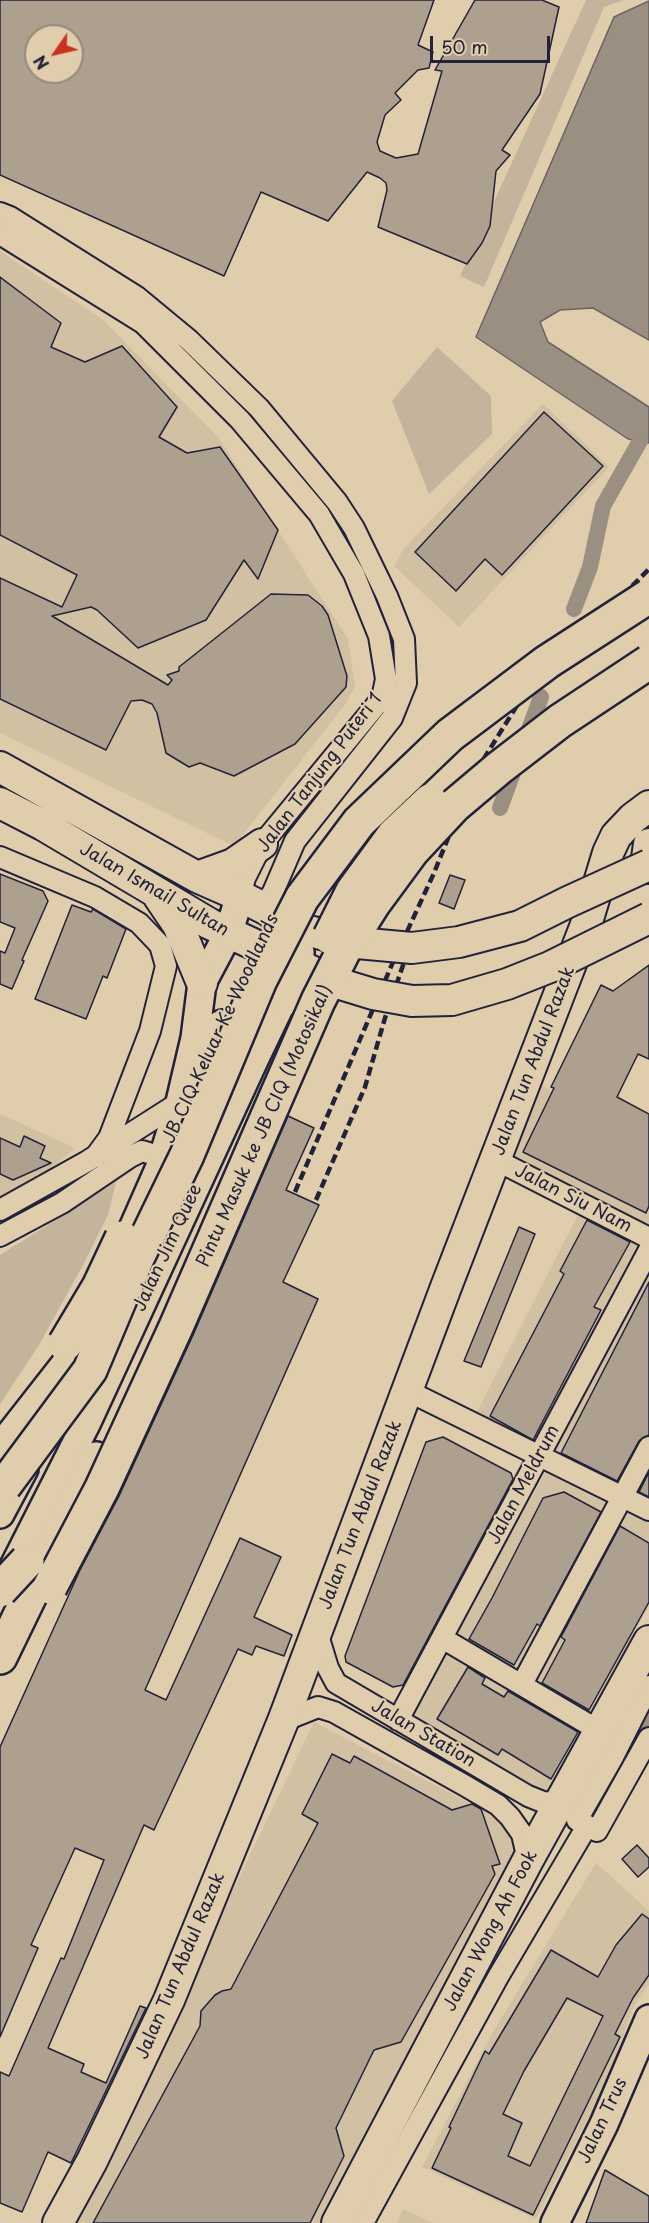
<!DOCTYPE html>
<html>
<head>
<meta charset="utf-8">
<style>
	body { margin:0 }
	#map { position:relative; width:649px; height:2223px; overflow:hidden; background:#e0cdab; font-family:"Playpen Sans",sans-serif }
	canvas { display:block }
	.north { position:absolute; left:24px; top:24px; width:60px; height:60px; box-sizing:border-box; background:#e0cdab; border:2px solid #94897e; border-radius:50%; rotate:236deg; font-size:16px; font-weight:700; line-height:24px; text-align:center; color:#22223b }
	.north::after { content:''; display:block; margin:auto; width:21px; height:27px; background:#c8321e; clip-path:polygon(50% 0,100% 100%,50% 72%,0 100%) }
	.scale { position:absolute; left:430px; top:36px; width:120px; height:27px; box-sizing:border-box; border:3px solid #22223b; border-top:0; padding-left:8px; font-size:18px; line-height:21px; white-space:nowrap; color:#22223b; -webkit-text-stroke:4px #e0cdab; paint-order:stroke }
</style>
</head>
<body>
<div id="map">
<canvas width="649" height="2223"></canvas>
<div class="north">N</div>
<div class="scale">50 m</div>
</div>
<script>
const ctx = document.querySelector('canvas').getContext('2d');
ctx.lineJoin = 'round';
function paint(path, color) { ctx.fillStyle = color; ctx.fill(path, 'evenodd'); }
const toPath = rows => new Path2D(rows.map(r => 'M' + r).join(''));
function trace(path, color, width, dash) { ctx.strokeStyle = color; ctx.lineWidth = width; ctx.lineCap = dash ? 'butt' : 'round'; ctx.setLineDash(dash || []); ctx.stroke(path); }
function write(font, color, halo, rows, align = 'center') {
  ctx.font = font + ' "Playpen Sans",sans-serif'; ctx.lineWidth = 4.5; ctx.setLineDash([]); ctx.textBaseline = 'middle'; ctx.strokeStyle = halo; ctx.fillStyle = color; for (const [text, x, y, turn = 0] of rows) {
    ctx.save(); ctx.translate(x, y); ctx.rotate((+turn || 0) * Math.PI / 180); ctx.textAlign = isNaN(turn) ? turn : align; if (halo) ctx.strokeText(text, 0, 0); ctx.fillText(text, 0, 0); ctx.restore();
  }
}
paint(toPath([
	[0,251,102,319,218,437,348,639,355,687,344,706,234,846,0,733],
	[543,404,609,467,459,627,394,566,404,548],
	[540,1085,649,1143,649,1605,541,1805,407,1722,555,1455,476,1414,587,1197,508,1156],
	[0,1114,75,1148,20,1195,0,1204],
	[314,1722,531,1835,331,2223,73,2223],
	[596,1863,649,1911,649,1985,634,2006,608,2080,536,2219,422,2167,494,2030],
	[403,2209,433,2223,397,2223]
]), '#d1c0a2');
paint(toPath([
	[586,0,624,0,604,7,484,287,460,276],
	[437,347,491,396,492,434,429,494,392,401],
	[116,1182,108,1215,83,1265,39,1345,0,1404,0,1255]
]), '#c4b49b');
const water = toPath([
	[649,1,649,340,593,308,560,310,540,322,548,342,649,407,649,443,628,439,476,337,614,17,649,1]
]);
paint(water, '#9a8f81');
trace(water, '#6a6365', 1.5);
trace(toPath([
	[574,609,590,567,603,506,640,441],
	[500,808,541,697]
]), '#9a8f81', 16);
trace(toPath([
	[625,1755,649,1710]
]), '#9a8f81', 28);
const building = toPath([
	[0,0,434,0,418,45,433,52,429,68,418,70,395,93,401,100,385,115,377,142,380,151,396,158,418,154,442,71,435,70,475,0,542,0,559,7,540,94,502,150,510,155,496,171,490,226,482,243,467,264,378,227,387,190,386,183,380,178,367,172,328,221,261,192,224,276,0,175,0,0],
	[36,36,72,36,72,72,36,72,36,36],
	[0,277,61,323,51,347,85,362,122,346,177,407,159,437,187,453,220,447,278,530,258,579,244,560,206,620,138,648,97,610,91,607,52,616,168,685,172,680,167,675,179,671,179,667,271,594,308,595,322,606,328,615,347,676,346,687,295,744,234,776,200,763,189,767,166,753,157,713,152,704,142,700,131,701,106,750,0,699,0,578,62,607,77,575,0,535,0,277],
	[544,412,603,466,502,575,485,559,456,591,415,552,544,412],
	[0,874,43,891,48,901,22,960,24,961,12,989,0,984,0,951,5,953,15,928,0,922,0,874],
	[450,875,465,880,454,909,439,903,450,875],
	[72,905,91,912,93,909,126,929,107,978,103,976,86,1019,35,999,72,905],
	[649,965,649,1059,638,1054,617,1097,649,1114,649,1206,646,1213,523,1152,554,1088,551,1087,601,985,613,991,649,965],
	[288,1116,314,1128,286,1190,319,1205,283,1282,318,1299,145,1690,166,1700,240,1538,281,1557,254,1617,292,1635,284,1656,256,1646,252,1655,238,1649,154,1830,144,1825,48,2048,84,2064,81,2072,106,2083,140,2006,146,2008,71,2163,48,2152,22,2212,0,2203,0,2072,9,2076,61,1958,64,1959,104,1860,75,1848,31,1945,38,1948,0,2037,0,1747,80,1570,119,1496,193,1335,288,1116],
	[24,1136,45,1146,40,1158,51,1163,13,1180,0,1174,0,1138,20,1147,24,1136],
	[587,1220,630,1242,594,1307,601,1310,533,1440,490,1416,564,1274,560,1271,587,1220],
	[519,1227,535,1234,481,1367,464,1361,519,1227],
	[649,1282,649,1435,639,1441,617,1481,561,1453,649,1282],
	[443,1437,511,1473,513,1479,403,1685,393,1687,346,1662,345,1656,426,1442,443,1437],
	[649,1472,649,1497,639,1492,649,1472],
	[564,1492,601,1512,540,1626,537,1624,514,1665,469,1639,492,1598,543,1498,564,1492],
	[620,1526,649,1543,649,1602,589,1710,542,1683,565,1640,561,1637,620,1526],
	[468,1667,485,1678,482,1684,504,1697,508,1691,578,1732,551,1779,502,1749,498,1755,437,1719,468,1667],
	[332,1754,350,1763,354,1756,452,1810,472,1804,481,1809,500,1864,492,1866,495,1874,401,2042,374,2050,336,2128,344,2156,310,2223,93,2223,200,2026,201,2011,215,1995,222,1991,231,1989,318,1823,302,1814,332,1754],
	[637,1845,649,1858,649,1867,638,1877,622,1859,637,1845],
	[642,1914,649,1919,649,1975,633,1998,615,2034,620,2037,533,2215,432,2168,451,2128,449,2127,485,2051,489,2054,551,1950,598,1977,616,1945,642,1914],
	[567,1998,603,2016,530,2166,508,2156,522,2123,503,2114,524,2071,567,1998],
	[605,2170,649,2196,649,2223,586,2223,605,2170]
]);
paint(building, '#aea08e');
trace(building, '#22223b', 1.5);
const street = toPath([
	[0,213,10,217,137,297,189,340,259,408,337,502,354,528,387,596,404,639,406,683,392,718,295,841,273,892,263,908],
	[0,234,143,323,240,420,319,514,354,574,379,636,386,679,382,698,262,844,245,878,240,896],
	[0,857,95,897,139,923,160,945,166,966,150,1031,109,1138,95,1157],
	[496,1160,649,1238],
	[0,1210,86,1162,180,1102],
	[0,1236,62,1203,130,1157,142,1151,155,1155,160,1167],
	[408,1391,649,1510],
	[317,1632,328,1668,336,1683,528,1796,543,1802,560,1804],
	[442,1638,598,1730],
	[522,1684,649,1447],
	[649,1686,613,1757,577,1820,597,1831,649,1738],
	[398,1720,649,1250],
	[283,1721,318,1707,334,1712,464,1785,498,1805,510,1817,522,1834,528,1860],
	[363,2223,498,1977,587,1826]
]);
const secondary = toPath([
	[195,1038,222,1024,226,1024,234,1026,240,1034,246,1048],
	[123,1251,160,1167,180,1102,195,1038,202,983,228,934,240,896],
	[0,1514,24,1469],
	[8,1578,86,1424,255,1058,300,964,300,952,296,939,285,924,273,916],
	[555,2223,604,2124,649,2019]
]);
const primary = toPath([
	[0,767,197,877,240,896,309,931,353,942],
	[0,803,43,825,210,924,337,983],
	[649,844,647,858,649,868],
	[197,877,233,864,262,844],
	[159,897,178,925,202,983],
	[282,1002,300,986,312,980,327,979],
	[58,2223,92,2161,169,2000,283,1721,446,1287,587,922,608,853,616,836,633,818,649,806],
	[337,2223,528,1860,649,1641]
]);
const highway = toPath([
	[0,1452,76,1355],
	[0,1657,96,1459]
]);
trace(street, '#22223b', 24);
trace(secondary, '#22223b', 32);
trace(primary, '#22223b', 34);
trace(highway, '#22223b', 38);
trace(street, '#e0cdab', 20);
trace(secondary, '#e0cdab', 27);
trace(primary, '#e0cdab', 30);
trace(highway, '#e0cdab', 33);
trace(toPath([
	[295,1192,393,962,434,873,473,776,523,696,649,569],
	[316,1200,365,1087,385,1018,412,939]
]), '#22223b', 4.5, [9, 4.5]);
const primaryBridge = toPath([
	[357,943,412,948,459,942,520,926,568,902,649,865],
	[337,983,373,994,412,1001,452,1000,507,984,550,967,649,918]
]);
const highwayBridge = toPath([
	[330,937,353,891,394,835,430,801],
	[65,1344,99,1287,122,1238],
	[4,1486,90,1370,137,1258,187,1155,260,980,302,898,359,822,450,735,547,662,649,596],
	[50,1587,102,1488,176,1327,318,1001,344,950,373,904,412,851,454,806,499,768,560,721,649,662],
	[0,1590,27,1561]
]);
trace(primaryBridge, '#22223b', 34, []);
trace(highwayBridge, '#22223b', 38, []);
trace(primaryBridge, '#e0cdab', 30);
trace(highwayBridge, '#e0cdab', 33);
write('18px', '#22223b', '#e0cdab', [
	["Jalan Tanjung Puteri 1",320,773,-53],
	["Jalan Ismail Sultan",154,890,30],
	["JB CIQ Keluar Ke Woodlands",221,1029,-65],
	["Jalan Tun Abdul Razak",534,1061,-69],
	["Pintu Masuk ke JB CIQ (Motosikal)",265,1126,-66],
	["Jalan Siu Nam",573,1199,27],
	["Jalan Jim Quee",168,1248,-65],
	["Jalan Meldrum",524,1485,-62],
	["Jalan Tun Abdul Razak",361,1515,-69],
	["Jalan Station",423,1734,30],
	["Jalan Wong Ah Fook",491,1931,-62],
	["Jalan Tun Abdul Razak",181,1966,-67],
	["Jalan Trus",603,2121,-65]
]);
</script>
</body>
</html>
